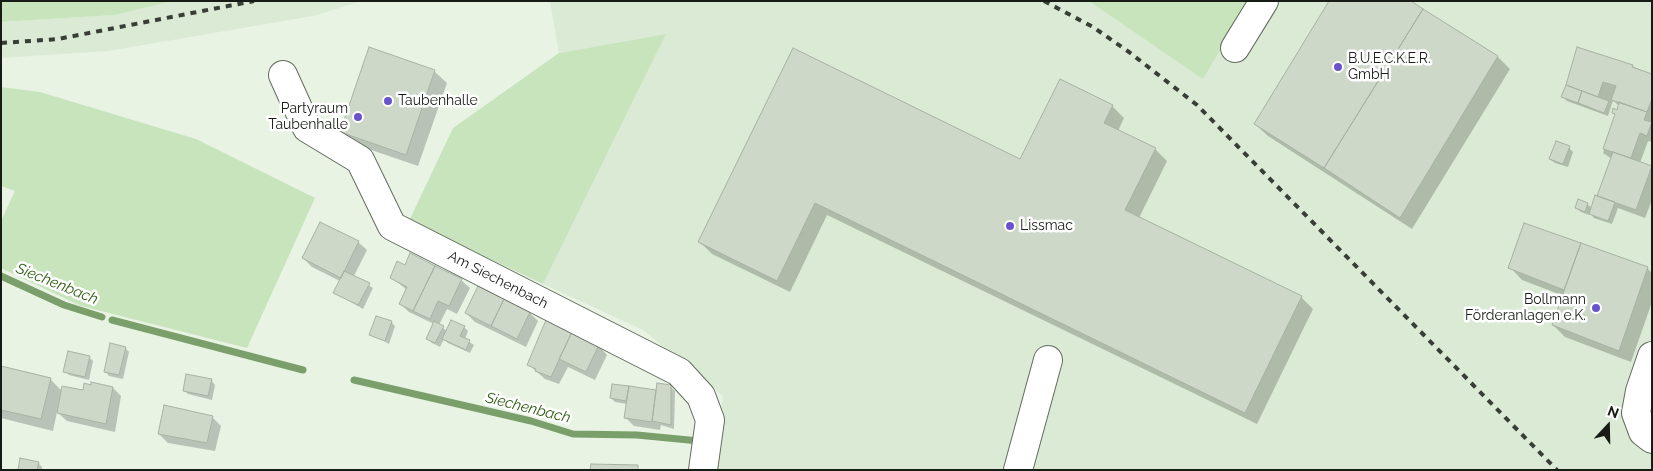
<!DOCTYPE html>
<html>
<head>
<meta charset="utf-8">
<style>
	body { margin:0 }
	#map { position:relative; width:1653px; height:471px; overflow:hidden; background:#e8f3e4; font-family:Raleway,sans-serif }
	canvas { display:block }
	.frame { position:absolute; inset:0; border:2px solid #181c17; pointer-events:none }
	.north { position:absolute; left:1583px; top:401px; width:50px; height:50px; -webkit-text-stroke:4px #fff; paint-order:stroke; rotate:21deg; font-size:14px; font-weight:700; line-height:20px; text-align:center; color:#181c17 }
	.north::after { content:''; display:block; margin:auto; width:18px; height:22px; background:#181c17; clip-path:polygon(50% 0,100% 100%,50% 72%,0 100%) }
</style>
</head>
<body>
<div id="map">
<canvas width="1653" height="471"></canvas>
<div class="frame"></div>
<div class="north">N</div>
</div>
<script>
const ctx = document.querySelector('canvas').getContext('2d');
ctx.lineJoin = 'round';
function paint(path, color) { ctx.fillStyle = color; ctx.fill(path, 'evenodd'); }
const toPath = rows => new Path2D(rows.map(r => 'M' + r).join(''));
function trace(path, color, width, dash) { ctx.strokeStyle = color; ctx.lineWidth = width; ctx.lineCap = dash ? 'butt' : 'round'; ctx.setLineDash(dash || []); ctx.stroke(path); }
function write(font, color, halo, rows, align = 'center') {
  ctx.font = font + ' Raleway,sans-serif'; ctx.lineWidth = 5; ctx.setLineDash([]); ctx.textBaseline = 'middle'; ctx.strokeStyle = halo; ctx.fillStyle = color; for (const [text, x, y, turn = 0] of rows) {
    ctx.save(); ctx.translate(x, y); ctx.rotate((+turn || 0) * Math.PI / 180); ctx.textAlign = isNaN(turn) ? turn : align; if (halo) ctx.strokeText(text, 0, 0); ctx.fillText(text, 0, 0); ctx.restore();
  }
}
paint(toPath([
	[172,1,362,1,313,16,108,51,1,58,1,22,115,15],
	[550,1,1652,1,1652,470,714,470,723,396,643,330,543,284,666,34,559,53]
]), '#daead4');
paint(toPath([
	[1,1,172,1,115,15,1,22],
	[1089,1,1249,1,1203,79],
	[666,34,543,284,409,221,453,128,559,53],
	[1,87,40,92,196,139,315,198,247,348,81,306,1,268,1,221,15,191,1,186]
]), '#c8e4bd');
paint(toPath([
	[1409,1,1498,57,1510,69,1412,229,1268,136,1255,124],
	[793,50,1021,161,1112,106,1124,118,1118,131,1155,149,1167,161,1139,218,1301,297,1313,309,1257,424,827,215,790,292,712,254,700,242],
	[1632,66,1652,75,1652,142,1648,141,1640,163,1652,167,1652,200,1645,218,1618,208,1612,224,1594,218,1590,213,1589,215,1581,212,1576,208,1587,204,1592,208,1597,198,1612,159,1603,153,1616,115,1613,112,1618,112,1619,106,1613,100,1608,116,1567,101,1563,97,1567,85],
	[434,71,447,83,418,166,354,144,342,132],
	[1569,148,1573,152,1568,167,1555,163,1550,159],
	[1525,224,1647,268,1652,273,1652,302,1631,362,1565,337,1553,325,1564,296,1522,280,1510,267],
	[358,242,367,250,354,276,373,288,363,309,335,293,340,281,312,267,303,258],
	[405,266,461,280,470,288,457,314,447,309,439,325,447,331,464,327,468,331,465,339,474,345,470,353,448,343,444,339,440,347,432,343,428,339,434,324,409,312,400,304,407,290,392,278],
	[479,288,530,313,538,321,526,347,475,322,466,313],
	[391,322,395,326,389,344,371,334],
	[599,346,607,355,595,380,568,367,559,384,545,379,529,365],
	[125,348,129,352,123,379,109,376,105,371],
	[89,357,93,361,89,380,69,375,64,371],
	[1,367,50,379,62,391,84,392,113,388,121,396,115,432,67,421,57,412,53,431,1,418],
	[211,380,215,385,212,400,188,394,184,390],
	[613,386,657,393,670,386,675,391,674,429,661,425,660,430,634,426,625,417,627,404,615,402,611,398],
	[212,417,221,426,215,451,168,443,159,434],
	[38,463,42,467,42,470,19,470]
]), '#0003');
trace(toPath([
	[1,276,64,305,102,317],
	[112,320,303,370],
	[354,380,531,421,573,434,637,435,699,441]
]), '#7a9f6a', 7);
const building = toPath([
	[1329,1,1411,1,1423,9,1324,168,1254,124,1329,1],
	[1423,9,1498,56,1400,218,1324,168,1423,9],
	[369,47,435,70,406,155,340,132,369,47],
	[1577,47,1633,65,1632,67,1652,74,1652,99,1647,112,1611,100,1616,86,1603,82,1598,97,1566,85,1577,47],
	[793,48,1020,159,1060,79,1113,105,1104,123,1156,148,1125,210,1302,296,1245,413,815,203,777,281,698,242,793,48],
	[1566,85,1582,91,1578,103,1561,97,1566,85],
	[1582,91,1609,101,1604,113,1578,103,1582,91],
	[1619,102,1647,112,1644,120,1652,122,1647,136,1640,133,1631,158,1603,149,1615,114,1612,113,1613,108,1617,110,1619,102],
	[1556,141,1570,146,1563,164,1549,159,1556,141],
	[1613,152,1652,166,1636,210,1597,196,1613,152],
	[1595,195,1615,202,1608,221,1589,214,1595,195],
	[1578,199,1588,203,1585,212,1575,208,1578,199],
	[320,222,359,241,341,278,302,258,320,222],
	[1524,223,1581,243,1564,290,1508,268,1524,223],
	[1581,243,1648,267,1619,351,1552,325,1581,243],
	[410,253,435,266,413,311,399,304,407,287,390,278,397,261,405,265,410,253],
	[435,266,462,279,449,306,438,301,430,319,413,311,435,266],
	[344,271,370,283,358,305,333,293,344,271],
	[478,286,504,299,491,326,465,313,478,286],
	[504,299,530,312,517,339,491,326,504,299],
	[376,316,392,321,385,341,369,335,376,316],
	[451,320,465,326,460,336,470,340,466,350,442,339,451,320],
	[546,320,572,332,551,377,535,371,536,369,527,365,546,320],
	[434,321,444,326,435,343,426,339,434,321],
	[572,332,599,345,586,372,559,359,572,332],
	[110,343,126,347,119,375,104,372,110,343],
	[68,351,90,356,85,377,63,372,68,351],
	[1,366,51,378,41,419,1,410,1,366],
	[186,374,212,379,208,396,183,391,186,374],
	[91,382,113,387,106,424,57,413,62,386,83,390,84,383,91,385,91,382],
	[657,383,671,385,671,425,652,421,657,383],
	[612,384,629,386,626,401,610,398,612,384],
	[629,386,656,390,652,422,624,418,629,386],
	[164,405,213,416,207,443,158,434,164,405],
	[20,458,39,462,37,470,18,470,20,458],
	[591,464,638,465,638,470,590,470,591,464]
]);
paint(building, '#cdd8c9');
trace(building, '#a8b2a4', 1);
const minor = toPath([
	[1235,48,1264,1],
	[283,75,307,128,360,160,392,226,679,372,701,396,710,420,703,470],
	[1652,356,1640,391,1636,413,1643,432,1652,439],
	[1018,470,1048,360]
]);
trace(minor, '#626b5e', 30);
trace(minor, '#fff', 28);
trace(toPath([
	[1044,1,1093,27,1129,52,1197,105,1557,470],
	[1,43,58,39,254,1]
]), '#383d36', 4, [6, 6]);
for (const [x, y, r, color] of [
	[1338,67,5,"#6853cd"],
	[388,101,5,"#6853cd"],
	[358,117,5,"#6853cd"],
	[1010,226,5,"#6853cd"],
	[1596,308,5,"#6853cd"]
]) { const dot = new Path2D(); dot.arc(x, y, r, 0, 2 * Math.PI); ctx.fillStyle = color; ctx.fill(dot); trace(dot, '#fff', 2); }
write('14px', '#181c17', '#fff', [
	["B.U.E.C.K.E.R.",1348,59],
	["GmbH",1348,75],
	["Taubenhalle",398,101],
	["Partyraum",348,109,"right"],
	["Taubenhalle",348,125,"right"],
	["Lissmac",1020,226],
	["Bollmann",1586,300,"right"],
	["Förderanlagen e.K.",1586,316,"right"]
], 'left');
write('14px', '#181c17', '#fff', [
	["Am Siechenbach",498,280,27]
]);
write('italic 15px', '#2e5d11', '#fff', [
	["Siechenbach",57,284,22],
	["Siechenbach",528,408,14]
]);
</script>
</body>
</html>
